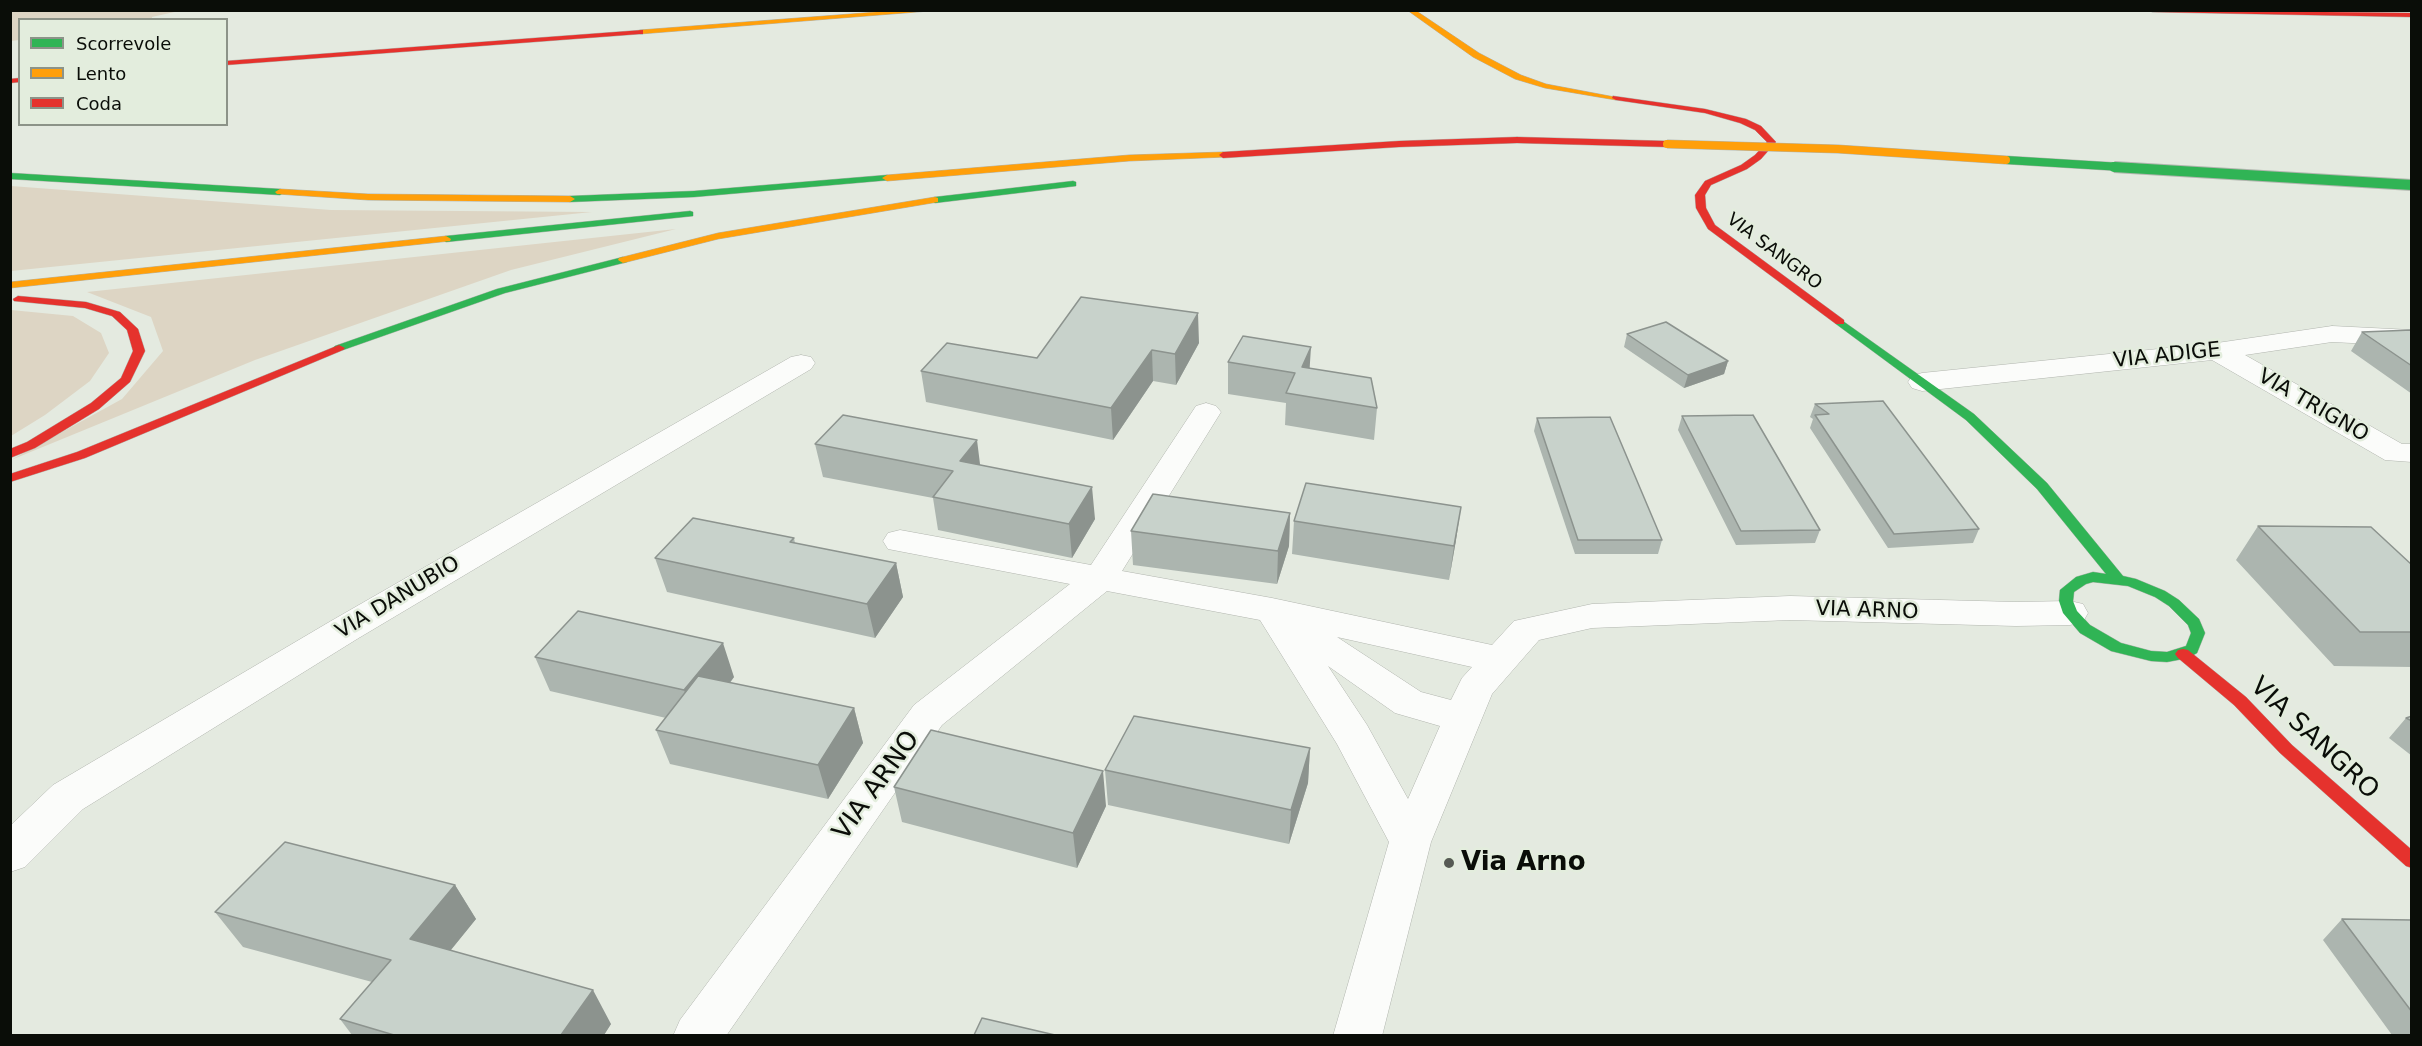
<!DOCTYPE html>
<html>
<head>
<meta charset="utf-8">
<style>
	body { margin:0 }
	#map { position:relative; width:2422px; height:1046px; overflow:hidden; background:#e4eae0; font-family:"DejaVu Sans",sans-serif }
	canvas { display:block }
	.frame { position:absolute; inset:0; border:12px solid #0a0d08; pointer-events:none }
	.legend { position:absolute; left:18px; top:18px; width:210px; height:108px; box-sizing:border-box; background:#e3eddd; border:2px solid #8c9388; margin:0; padding:8px 10px; list-style:none; font-size:18px; color:#0a0d08 }
	.legend li { display:flex; align-items:center; gap:12px; height:30px }
	.legend b { width:30px; border:2px solid #8c9388 }
</style>
</head>
<body>
<div id="map">
<canvas width="2422" height="1046"></canvas>
<div class="frame"></div>
<ul class="legend">
<li><b style="height:8px;background:#30b455"></b>Scorrevole</li>
<li><b style="height:8px;background:#ff9f0a"></b>Lento</li>
<li><b style="height:8px;background:#e5322d"></b>Coda</li>
</ul>
</div>
<script>
const ctx = document.querySelector('canvas').getContext('2d');
ctx.lineJoin = 'round';
function paint(path, color) { ctx.fillStyle = color; ctx.fill(path, 'evenodd'); }
const toPath = rows => new Path2D(rows.map(r => 'M' + r).join(''));
function trace(path, color, width, dash) { ctx.strokeStyle = color; ctx.lineWidth = width; ctx.lineCap = dash ? 'butt' : 'round'; ctx.setLineDash(dash || []); ctx.stroke(path); }
function write(font, color, halo, rows, align = 'center') {
  ctx.font = font + ' "DejaVu Sans",sans-serif'; ctx.lineWidth = 5; ctx.setLineDash([]); ctx.textBaseline = 'middle'; ctx.strokeStyle = halo; ctx.fillStyle = color; for (const [text, x, y, turn = 0] of rows) {
    ctx.save(); ctx.translate(x, y); ctx.rotate((+turn || 0) * Math.PI / 180); ctx.textAlign = isNaN(turn) ? turn : align; if (halo) ctx.strokeText(text, 0, 0); ctx.fillText(text, 0, 0); ctx.restore();
  }
}
paint(toPath([
	[11,10,179,10,179,11,152,17,152,19,20,20,19,40,11,41],
	[11,186,331,210,592,212,11,271],
	[676,229,511,270,255,360,11,460,122,399,163,351,151,317,87,292],
	[11,310,73,316,101,333,109,353,90,381,45,415,11,436]
]), '#ddd5c4');
const street = toPath([
	[2332,326,2412,330,2412,346,2332,342,2245,355,2402,444,2412,444,2412,462,2385,460,2212,360,1922,391,1912,388,1908,382,1912,376,1922,373,2217,343,2332,326],
	[801,355,811,357,815,363,811,369,357,639,83,809,25,867,10,872,10,826,53,785,331,621,791,357,801,355],
	[1206,403,1216,406,1221,412,1122,571,1272,598,1492,645,1514,621,1592,604,1790,596,2016,602,2070,601,2083,604,2088,613,2083,622,2070,625,2016,626,1790,620,1592,628,1539,640,1492,694,1431,842,1382,1036,1333,1036,1389,842,1337,744,1260,620,1107,591,942,725,726,1036,673,1036,680,1020,914,705,1070,584,888,549,883,541,888,533,900,530,1091,565,1196,406,1206,403],
	[1337,637,1472,667,1462,678,1451,700,1421,692,1337,637],
	[1328,666,1395,713,1440,726,1408,799,1367,725,1328,666]
]);
const fast = toPath([
	[10,173,280,189,285,192,280,195,10,179,10,173],
	[887,175,890,176,890,180,694,197,570,202,565,199,570,196,694,191,887,175],
	[1073,181,1076,182,1076,186,935,203,930,200,935,197,1073,181],
	[690,211,693,212,693,216,446,242,441,239,446,236,690,211],
	[623,257,628,260,627,262,505,293,343,350,335,350,333,348,335,346,497,289,623,257],
	[1840,319,1974,414,2047,483,2123,576,2136,579,2165,591,2179,600,2199,619,2205,633,2197,653,2188,658,2167,662,2151,661,2111,651,2080,633,2063,613,2059,601,2060,590,2076,577,2093,572,2106,574,2037,489,1966,420,1836,324,1835,322,1840,319],
	[2093,582,2128,586,2155,597,2169,606,2188,625,2191,633,2186,646,2167,652,2151,651,2121,643,2090,625,2077,611,2073,601,2074,592,2086,584,2093,582]
]);
const slow = toPath([
	[903,10,942,10,640,34,636,32,640,30,903,10],
	[1407,10,1415,10,1479,53,1521,75,1546,84,1620,98,1616,100,1545,88,1515,79,1473,57,1407,10],
	[1223,152,1227,155,1226,157,1129,161,887,181,882,178,887,175,1129,155,1223,152],
	[280,189,368,194,570,196,575,199,570,202,368,200,277,194,275,192,280,189],
	[935,197,938,198,938,202,718,239,623,263,618,260,619,258,718,233,935,197],
	[446,236,451,239,450,241,10,288,10,282,446,236]
]);
const jam = toPath([
	[2149,10,2412,13,2412,17,2152,12,2149,10],
	[643,30,643,34,640,34,226,65,226,61,643,30],
	[20,78,20,82,10,83,10,79,20,78],
	[1613,96,1705,109,1746,119,1761,126,1776,142,1761,159,1747,169,1711,185,1705,195,1706,208,1715,225,1844,320,1844,324,1836,324,1708,229,1696,208,1695,195,1705,181,1741,165,1755,155,1767,142,1755,130,1740,123,1705,113,1616,100,1612,98,1613,96],
	[1517,137,1667,141,1671,144,1667,147,1517,143,1399,147,1223,158,1219,155,1223,152,1399,141,1517,137],
	[18,296,86,302,120,312,138,329,145,351,130,382,99,409,35,448,10,458,10,449,27,442,91,403,121,378,133,351,127,330,112,316,85,308,14,301,13,299,18,296],
	[339,345,345,348,343,350,85,458,10,482,10,474,77,452,339,345],
	[2183,649,2188,650,2246,697,2292,745,2412,850,2412,868,2406,866,2280,753,2234,705,2178,658,2175,654,2178,650,2183,649]
]);
trace(street, '#b1b5ae', 1);
trace(fast, '#b1b5ae', 1);
trace(slow, '#b1b5ae', 1);
trace(jam, '#b1b5ae', 1);
paint(street, '#fbfcfa');
paint(fast, '#30b455');
paint(slow, '#ff9f0a');
paint(jam, '#e5322d');
const fastBridgeFar1 = toPath([
	[2006,160,2138,168]
]);
const fastBridge = toPath([
	[2114,167,2412,185]
]);
const slowBridge = toPath([
	[1667,144,1838,149,2006,160]
]);
trace(fastBridgeFar1, '#b1b5ae', 9, []);
trace(fastBridge, '#b1b5ae', 12, []);
trace(slowBridge, '#b1b5ae', 9, []);
trace(fastBridgeFar1, '#30b455', 8);
trace(fastBridge, '#30b455', 10);
trace(slowBridge, '#ff9f0a', 8);
paint(toPath([
	[2412,330,2412,394,2351,351,2362,332],
	[1627,334,1728,361,1724,374,1684,388,1624,347],
	[1199,343,1176,385,1153,381,1113,440,926,402,921,371,1037,358],
	[1228,362,1310,368,1377,408,1374,440,1285,425,1286,403,1228,394],
	[1815,404,1979,529,1973,543,1888,548,1810,428,1813,419,1810,417],
	[1682,416,1820,530,1815,543,1736,545,1678,430],
	[1537,418,1662,540,1658,554,1575,554,1534,431],
	[815,444,980,465,1095,519,1072,558,938,530,933,498,823,477],
	[1290,513,1289,546,1277,584,1133,565,1131,531],
	[1294,521,1456,540,1449,580,1292,554],
	[2258,526,2412,565,2412,667,2334,666,2236,560],
	[794,538,795,543,896,563,903,597,875,638,667,592,655,558],
	[535,657,734,677,730,683,854,708,863,743,828,799,670,764,656,730,666,718,550,691],
	[2412,716,2412,756,2389,738,2406,718],
	[1310,748,1308,783,1289,844,1108,805,1105,770],
	[894,787,1106,806,1077,868,902,822],
	[455,885,476,919,451,950,611,1024,604,1035,352,1035,340,1019,372,982,243,947,215,912],
	[2342,919,2412,920,2412,1035,2392,1035,2323,940]
]), '#acb5af');
paint(toPath([
	[1198,313,1199,343,1176,385,1175,354],
	[1311,347,1309,378,1302,367],
	[1152,350,1153,381,1113,440,1111,408],
	[1728,361,1724,374,1684,388,1688,375],
	[977,440,981,472,960,461],
	[1092,487,1095,519,1072,558,1069,524],
	[1461,507,1456,540,1449,580,1454,546],
	[1290,513,1289,546,1277,584,1278,551],
	[896,563,903,597,875,638,867,604],
	[723,643,734,677,697,725,684,690],
	[854,708,863,743,828,799,818,765],
	[1310,748,1308,783,1289,844,1291,810],
	[1103,771,1106,806,1077,868,1073,833],
	[455,885,476,919,432,973,410,939],
	[593,990,611,1024,604,1035,561,1035]
]), '#8c938e');
const building = toPath([
	[1081,297,1198,313,1175,354,1152,350,1111,408,921,371,947,343,1037,358,1081,297],
	[1666,322,1728,361,1688,375,1627,334,1666,322],
	[2412,330,2412,366,2362,332,2412,330],
	[1243,336,1311,347,1302,367,1371,378,1377,408,1286,393,1295,373,1228,362,1243,336],
	[1883,401,1979,529,1894,534,1815,415,1829,414,1815,404,1883,401],
	[843,415,977,440,960,461,1092,487,1069,524,933,497,953,471,815,444,843,415],
	[1753,415,1820,530,1741,531,1682,416,1753,415],
	[1610,417,1662,540,1578,540,1537,418,1610,417],
	[1306,483,1461,507,1454,546,1294,521,1306,483],
	[1153,494,1290,513,1278,551,1131,531,1153,494],
	[693,518,794,538,790,542,896,563,867,604,655,558,693,518],
	[2258,526,2371,527,2412,565,2412,632,2360,632,2258,526],
	[578,611,723,643,684,690,535,657,578,611],
	[698,676,854,708,818,765,656,730,698,676],
	[1134,716,1310,748,1291,810,1105,770,1134,716],
	[2412,716,2412,721,2406,718,2412,716],
	[931,730,1103,771,1073,833,894,787,931,730],
	[285,842,455,885,410,939,593,990,561,1035,394,1035,340,1019,391,960,215,912,285,842],
	[2342,919,2412,920,2412,1012,2342,919],
	[982,1018,1055,1035,974,1035,982,1018]
]);
paint(building, '#c8d2cb');
trace(building, '#8c938e', 1.5);
for (const [x, y, r, color] of [
	[1449,863,6,"#565a54"]
]) { const dot = new Path2D(); dot.arc(x, y, r, 0, 2 * Math.PI); ctx.fillStyle = color; ctx.fill(dot); trace(dot, '#e3eddd', 2); }
write('18px', '#0a0d08', '#e3eddd', [
	["VIA SANGRO",1774,252,37]
]);
write('21px', '#0a0d08', '#e3eddd', [
	["VIA ADIGE",2167,356,-6],
	["VIA TRIGNO",2313,406,30],
	["VIA DANUBIO",398,598,-31],
	["VIA ARNO",1867,611,2]
]);
write('26px', '#0a0d08', '#e3eddd', [
	["VIA SANGRO",2314,739,43],
	["VIA ARNO",877,786,-54]
]);
write('bold 26px', '#0a0d08', '#e3eddd', [
	["Via Arno",1461,863]
], 'left');
</script>
</body>
</html>
